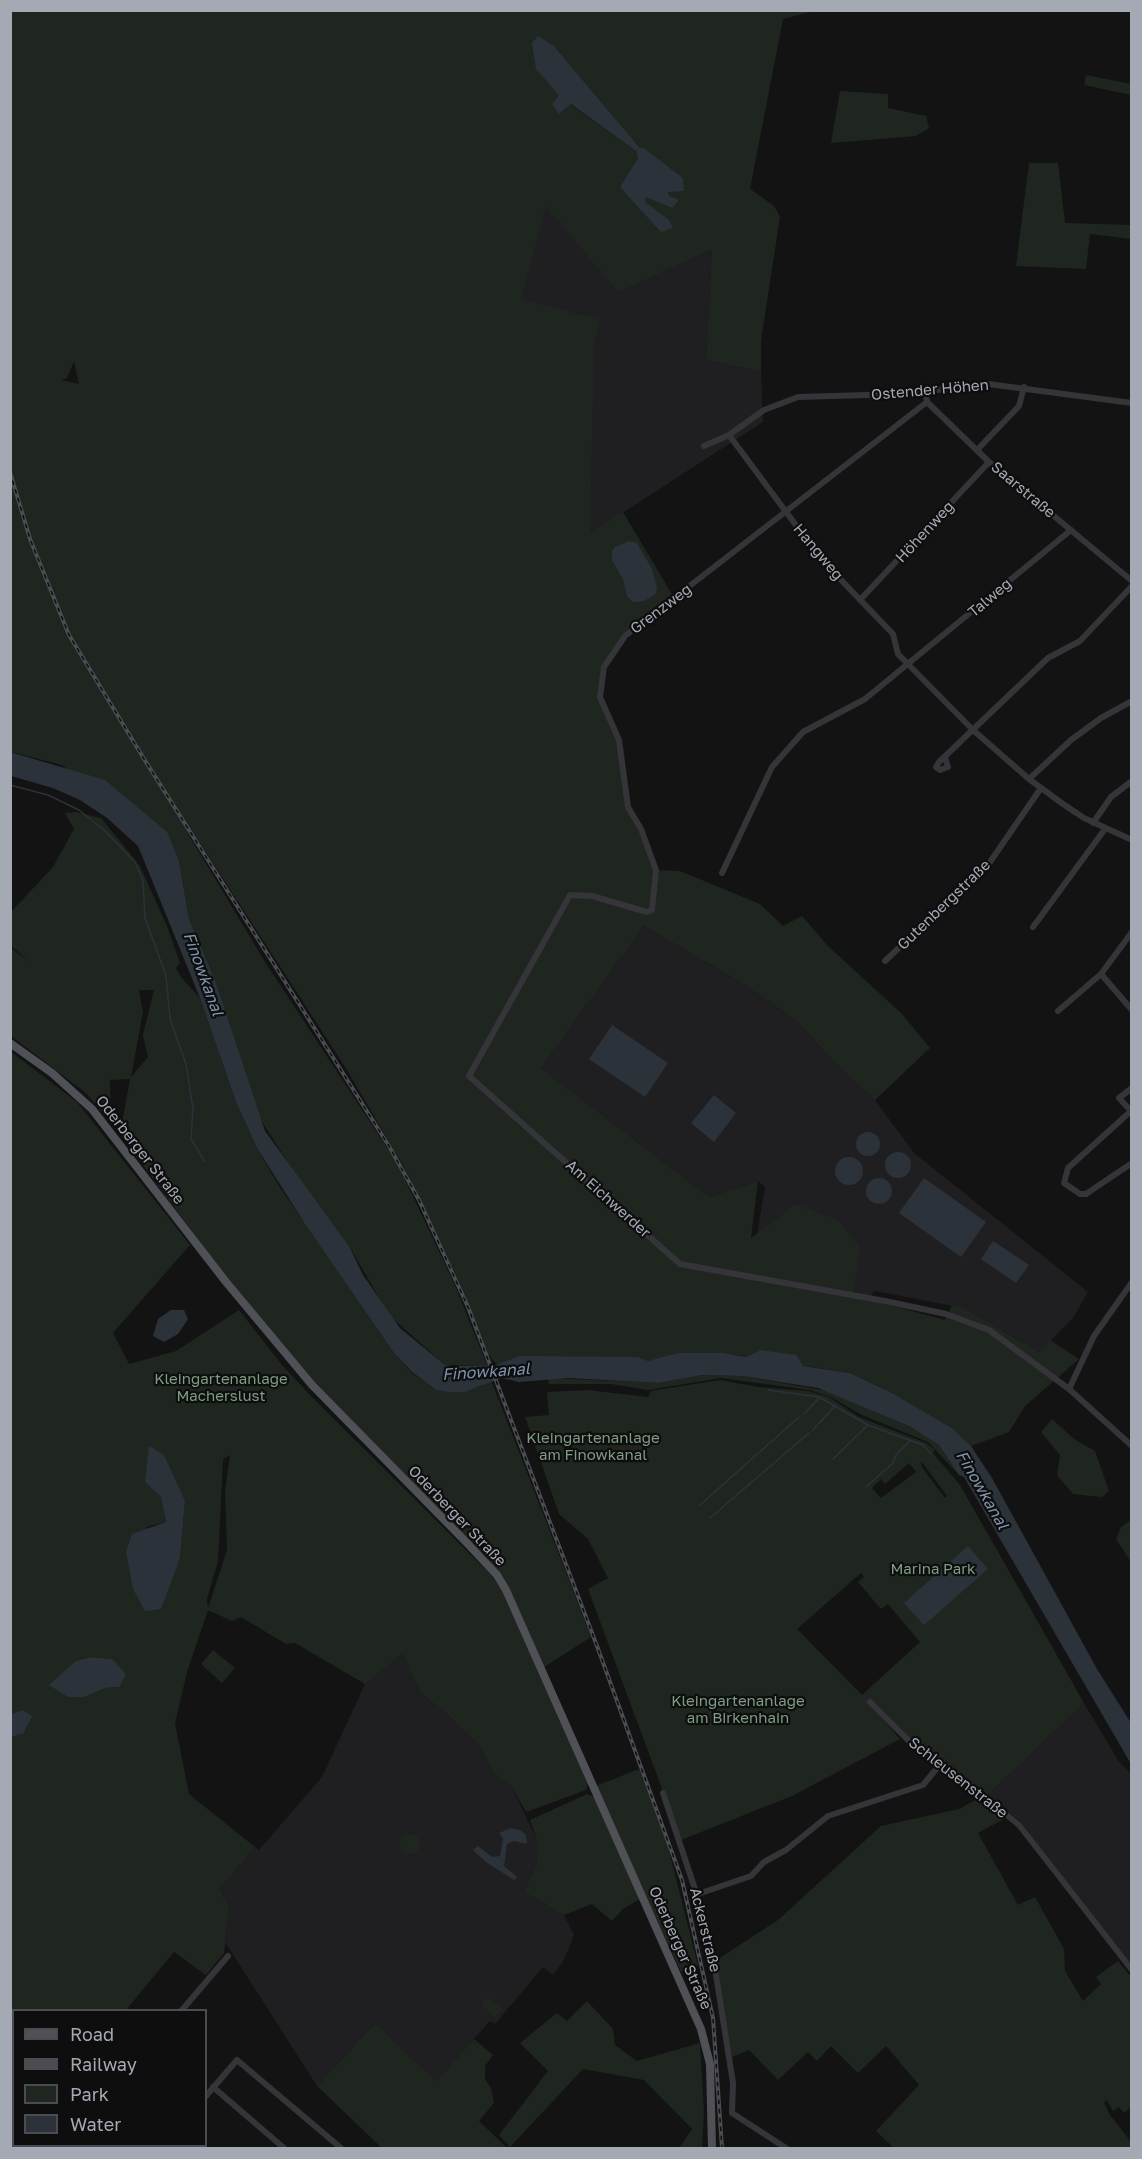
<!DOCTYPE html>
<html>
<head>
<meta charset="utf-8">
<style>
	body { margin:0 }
	#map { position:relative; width:1142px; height:2159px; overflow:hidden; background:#131314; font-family:"Golos Text",sans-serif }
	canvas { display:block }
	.frame { position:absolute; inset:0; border:12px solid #a5a9b3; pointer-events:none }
	.legend { position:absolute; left:12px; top:2009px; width:195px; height:138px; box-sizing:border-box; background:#0e0e0f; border:2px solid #4a4c51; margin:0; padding:8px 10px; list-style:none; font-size:18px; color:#a5a9b3 }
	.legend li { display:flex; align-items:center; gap:12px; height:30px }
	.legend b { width:30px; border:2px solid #4a4c51 }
</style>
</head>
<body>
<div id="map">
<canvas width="1142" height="2159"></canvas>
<div class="frame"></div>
<ul class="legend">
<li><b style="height:8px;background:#505157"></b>Road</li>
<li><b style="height:8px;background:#4b4c52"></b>Railway</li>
<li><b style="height:16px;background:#1f2620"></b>Park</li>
<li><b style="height:16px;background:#2c3239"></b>Water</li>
</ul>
</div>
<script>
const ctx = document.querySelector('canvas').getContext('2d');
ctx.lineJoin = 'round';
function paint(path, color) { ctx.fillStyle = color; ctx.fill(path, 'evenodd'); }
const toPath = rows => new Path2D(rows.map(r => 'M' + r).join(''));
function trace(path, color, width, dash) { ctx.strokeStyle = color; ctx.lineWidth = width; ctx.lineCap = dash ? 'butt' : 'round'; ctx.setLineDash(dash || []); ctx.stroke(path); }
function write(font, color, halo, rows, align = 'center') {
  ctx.font = font + ' "Golos Text",sans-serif'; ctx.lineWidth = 4.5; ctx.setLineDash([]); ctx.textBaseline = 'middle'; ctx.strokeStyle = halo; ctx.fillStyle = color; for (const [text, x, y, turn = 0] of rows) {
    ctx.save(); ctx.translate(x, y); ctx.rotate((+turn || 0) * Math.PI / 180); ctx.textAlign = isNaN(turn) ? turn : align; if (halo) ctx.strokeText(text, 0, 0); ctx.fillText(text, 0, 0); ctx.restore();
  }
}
paint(toPath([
	[546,205,712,249,706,360,761,372,763,422,590,534,303,337],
	[644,926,740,982,795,1019,833,1061,875,1100,914,1153,1088,1292,1073,1318,1039,1352,964,1308,875,1291,870,1296,794,1280,754,1252,765,1187,758,1181,709,1197,541,1068],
	[403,1652,421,1694,444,1711,477,1743,496,1775,511,1785,537,1840,537,1863,524,1892,564,1915,574,1935,564,1960,553,1975,543,1967,495,2024,490,2021,436,2081,375,2023,317,2086,225,1942,229,1907,220,1889,255,1847,259,1850,322,1777,365,1684],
	[1084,1703,1119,1762,1131,1774,1131,1969,1020,1821,988,1795]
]), '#1f1f21');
paint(toPath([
	[10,11,814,11,783,19,750,189,774,206,780,217,761,341,761,372,706,360,712,249,618,292,546,206,521,299,600,320,594,344,590,533,623,512,673,596,625,636,604,667,600,697,619,740,628,807,656,870,680,871,760,904,783,926,802,916,828,946,902,1014,930,1048,875,1100,833,1061,795,1019,740,982,644,926,541,1068,709,1197,758,1181,751,1238,796,1204,838,1220,860,1247,853,1295,945,1320,952,1305,964,1308,1039,1352,1050,1340,1079,1359,1025,1406,1009,1432,971,1446,952,1428,894,1394,850,1373,724,1353,647,1361,638,1357,520,1357,497,1365,488,1354,457,1277,404,1167,347,1070,191,829,187,832,265,962,397,1163,454,1283,487,1365,445,1365,390,1316,349,1246,296,1175,259,1117,215,980,189,919,179,861,62,765,11,752],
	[554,46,641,149,644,148,683,178,667,191,669,196,646,197,644,202,668,220,673,228,640,207,620,187,638,158,636,151,570,104,552,104,559,95],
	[74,361,79,384,61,380,67,378],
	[1086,75,1131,84,1131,95,1084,85],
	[840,91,888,94,888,108,926,116,929,128,916,136,831,143],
	[1029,163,1058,163,1065,223,1131,225,1131,239,1090,234,1086,269,1016,266],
	[76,812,101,818,140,866,167,926,180,963,176,968,181,977,200,998,236,1102,257,1148,279,1186,394,1353,412,1373,436,1390,479,1387,491,1380,591,1637,544,1667,499,1574,489,1560,314,1384,237,1292,120,1134,130,1079,110,1080,111,1123,86,1093,11,1036,11,951,12,949,29,961,11,946,10,913,53,867,74,829,65,813],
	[139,990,154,990,143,1035,148,1057,131,1077,143,1012],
	[10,1051,77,1102,190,1245,113,1333,129,1364,176,1351,239,1310,282,1365,312,1397,494,1578,505,1594,589,1781,586,1790,526,1812,511,1785,496,1775,477,1743,444,1711,421,1694,403,1653,365,1684,295,1643,286,1644,241,1617,232,1621,208,1610,187,1672,175,1723,189,1794,255,1847,220,1889,229,1907,224,1953,206,1975,174,1952,126,2010,14,2010,13,2086,10,2081,11,1737,23,1734,22,1710,10,1714],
	[230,1455,225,1490,227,1550,208,1608,207,1599,218,1561,223,1459],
	[161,1497,185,1501,180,1558,170,1581,146,1527,166,1522],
	[90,1657,112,1659,119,1687,104,1688,76,1661],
	[702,1375,741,1376,828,1391,919,1431,939,1445,959,1475,928,1442,862,1415,831,1397,810,1390,721,1378,648,1390,611,1384,549,1384,548,1378,659,1383],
	[720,1380,758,1387,808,1391,829,1397,859,1417,926,1443,935,1450,933,1453,960,1485,1084,1703,988,1795,945,1760,913,1742,878,1713,900,1739,792,1796,681,1840,588,1589,608,1578,588,1539,559,1514,525,1417,549,1415,547,1392,587,1390,648,1397,651,1391],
	[922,1462,947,1496,945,1498,921,1466],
	[909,1463,916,1472,881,1498,872,1488,881,1479,885,1484],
	[861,1573,864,1577,858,1582,881,1609,888,1604,920,1642,862,1695,797,1629],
	[1052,1419,1074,1439,1095,1451,1109,1491,1102,1497,1073,1494,1057,1475,1060,1455,1041,1432],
	[1131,1520,1131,1562,1116,1539,1121,1527],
	[213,1650,235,1668,222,1683,201,1664],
	[639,1769,665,1835,698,1966,681,1972,596,1786],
	[587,1794,595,1797,640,1899,624,1908,612,1921,592,1904,564,1915,524,1892,537,1863,537,1840,530,1820],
	[977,1799,1004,1819,978,1833,1018,1905,1035,1897,1064,1949,1065,1971,1083,2001,1101,1984,1096,1977,1118,1961,1131,1977,1131,2107,1124,2113,1119,2107,1113,2111,1107,2100,1104,2102,1110,2115,1131,2142,1131,2148,894,2148,876,2131,919,2085,886,2046,858,2073,831,2046,817,2061,808,2052,778,2080,749,2050,732,2057,715,1961,778,1920,881,1826,959,1809],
	'400 1844a10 10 0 1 1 20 0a10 10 0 1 1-20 0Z',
	[488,1997,502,2009,495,2017,481,2005],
	[587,2001,613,2029,615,2045,637,2061,700,2043,704,2112,702,2148,679,2148,692,2129,644,2080,583,2069,510,2147,499,2135,548,2071,520,2043,557,2013,567,2021],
	[375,2023,436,2081,474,2039,493,2055,485,2066,485,2079,491,2088,494,2103,479,2121,507,2148,382,2148,317,2086]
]), '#1f2620');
paint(toPath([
	[538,36,554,46,640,148,644,148,683,178,684,191,668,192,669,196,679,200,672,208,646,197,645,202,669,220,673,228,661,232,620,187,638,158,636,151,571,104,559,114,552,104,559,95,536,69,532,43],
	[629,541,637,543,652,569,657,588,656,594,644,601,633,602,627,596,623,579,612,560,612,551,615,547],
	[10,752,105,780,167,832,179,861,189,919,215,980,265,1131,349,1246,363,1275,400,1328,445,1365,454,1366,496,1365,520,1356,638,1357,648,1361,678,1353,724,1353,746,1357,761,1350,796,1355,803,1366,850,1373,894,1394,952,1428,971,1446,992,1478,1097,1669,1131,1723,1131,1764,964,1477,959,1475,939,1445,911,1427,818,1388,742,1376,702,1375,659,1383,568,1378,519,1382,502,1378,464,1392,449,1392,436,1390,412,1372,394,1353,305,1224,257,1148,236,1102,200,998,138,846,107,818,80,800,53,788,11,776],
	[612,1025,668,1063,645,1097,589,1059],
	[714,1095,736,1113,714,1142,691,1123],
	'856 1144a12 12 0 1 1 24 0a12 12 0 1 1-24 0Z',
	'885 1165a13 13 0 1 1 26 0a13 13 0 1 1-26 0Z',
	'835 1171a14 14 0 1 1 28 0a14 14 0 1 1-28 0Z',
	'866 1191a13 13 0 1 1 26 0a13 13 0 1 1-26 0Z',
	[924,1178,986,1222,961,1257,899,1213],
	[993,1241,1029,1265,1016,1283,981,1259],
	[171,1310,184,1310,188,1319,178,1334,164,1342,153,1336,158,1319],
	[149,1446,164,1455,185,1501,180,1558,161,1609,145,1611,133,1589,126,1552,132,1534,166,1522,161,1497,145,1482],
	[968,1546,988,1569,924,1625,904,1603],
	[90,1657,112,1659,126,1674,119,1687,104,1688,84,1697,68,1697,49,1685,76,1661],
	[22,1710,32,1716,23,1734,11,1737,11,1714],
	[511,1828,520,1830,526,1835,527,1844,514,1841,507,1844,504,1866,517,1877,514,1880,486,1862,473,1850,478,1846,492,1857,500,1856,503,1839,499,1833]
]), '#2c3239');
trace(toPath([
	[10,785,48,795,79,810,104,830,135,862,143,881,145,918,166,976,170,1019,186,1064,193,1108,191,1139,205,1162],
	[768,1390,819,1397,868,1425,923,1445,931,1454],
	[805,1413,819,1398],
	[813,1430,834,1407],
	[833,1459,868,1425],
	[866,1487,893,1463,896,1455,910,1441],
	[700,1505,799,1417],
	[710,1518,809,1433]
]), '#2c3239', 1.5);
trace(toPath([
	[925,391,927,402,989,462,1132,581],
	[927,402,625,636,604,667,600,697,619,740,628,807,641,829,656,870,652,910,647,912,592,896,570,895,469,1076,680,1264,885,1301,946,1314,989,1330,1069,1389,1132,1446],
	[729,435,821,559,893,634,898,654,973,730,1029,779,1063,804,1084,818,1132,840],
	[704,446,729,435,764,410,798,397,902,394,988,384,1132,403],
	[977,450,1019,406,1024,387],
	[860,600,989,462],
	[945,757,948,767,940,770,936,767,939,762,1048,658,1080,641,1132,586],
	[1029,779,1071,740,1101,718,1132,701],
	[1093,823,1111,797,1132,781],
	[722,873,772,767,803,732,865,699,1071,530],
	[1033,927,1105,829],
	[885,961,990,862,1041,788],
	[1101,974,1132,1010],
	[1058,1011,1101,974,1132,932],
	[1132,1088,1119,1098,1132,1112],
	[1131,1111,1068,1168,1064,1183,1080,1194,1086,1194,1132,1163],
	[1069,1389,1094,1336,1132,1282],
	[870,1702,911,1743,942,1762,1019,1825,1132,1970],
	[663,1793,697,1895,716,1975,733,2083,732,2113,786,2148],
	[701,1893,751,1876,764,1862,786,1850,828,1816,923,1785,942,1762],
	[182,2010,228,1956],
	[213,2087,284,2148],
	[206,2096,237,2060,341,2148],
	[66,2148,67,2146],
	[168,2148,168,2146]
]), '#343439', 6);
trace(toPath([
	[10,1043,52,1073,92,1109,226,1282,312,1385,466,1542,497,1575,506,1590,701,2029,710,2064,712,2148]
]), '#505157', 8);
const rail = toPath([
	[10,472,30,539,69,635,144,759,389,1146,419,1200,468,1307,597,1646,682,1880,713,2018,722,2148]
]);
trace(rail, '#4b4c52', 4);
trace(rail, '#0e0e0f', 1.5, [4.5]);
write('15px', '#a5a9b3', '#0e0e0f', [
	["Ostender Höhen",930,390,-5],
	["Saarstraße",1023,490,40],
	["Höhenweg",925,532,-47],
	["Hangweg",818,552,50],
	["Talweg",990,598,-40],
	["Grenzweg",661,609,-37],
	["Gutenbergstraße",944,905,-44],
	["Oderberger Straße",140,1150,52],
	["Am Eichwerder",608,1199,42],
	["Oderberger Straße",457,1516,46],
	["Schleusenstraße",958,1778,38],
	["Ackerstraße",705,1930,76],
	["Oderberger Straße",680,1948,66]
]);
write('15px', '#7e9d82', '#0e0e0f', [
	["Kleingartenanlage",221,1379],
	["Macherslust",221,1396],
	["Kleingartenanlage",593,1438],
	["am Finowkanal",593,1455],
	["Marina Park",933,1569],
	["Kleingartenanlage",738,1701],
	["am Birkenhain",738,1718]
]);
write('italic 16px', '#7f94ac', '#0e0e0f', [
	["Finowkanal",203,974,70],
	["Finowkanal",486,1372,-4],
	["Finowkanal",982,1490,60]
]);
</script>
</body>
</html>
